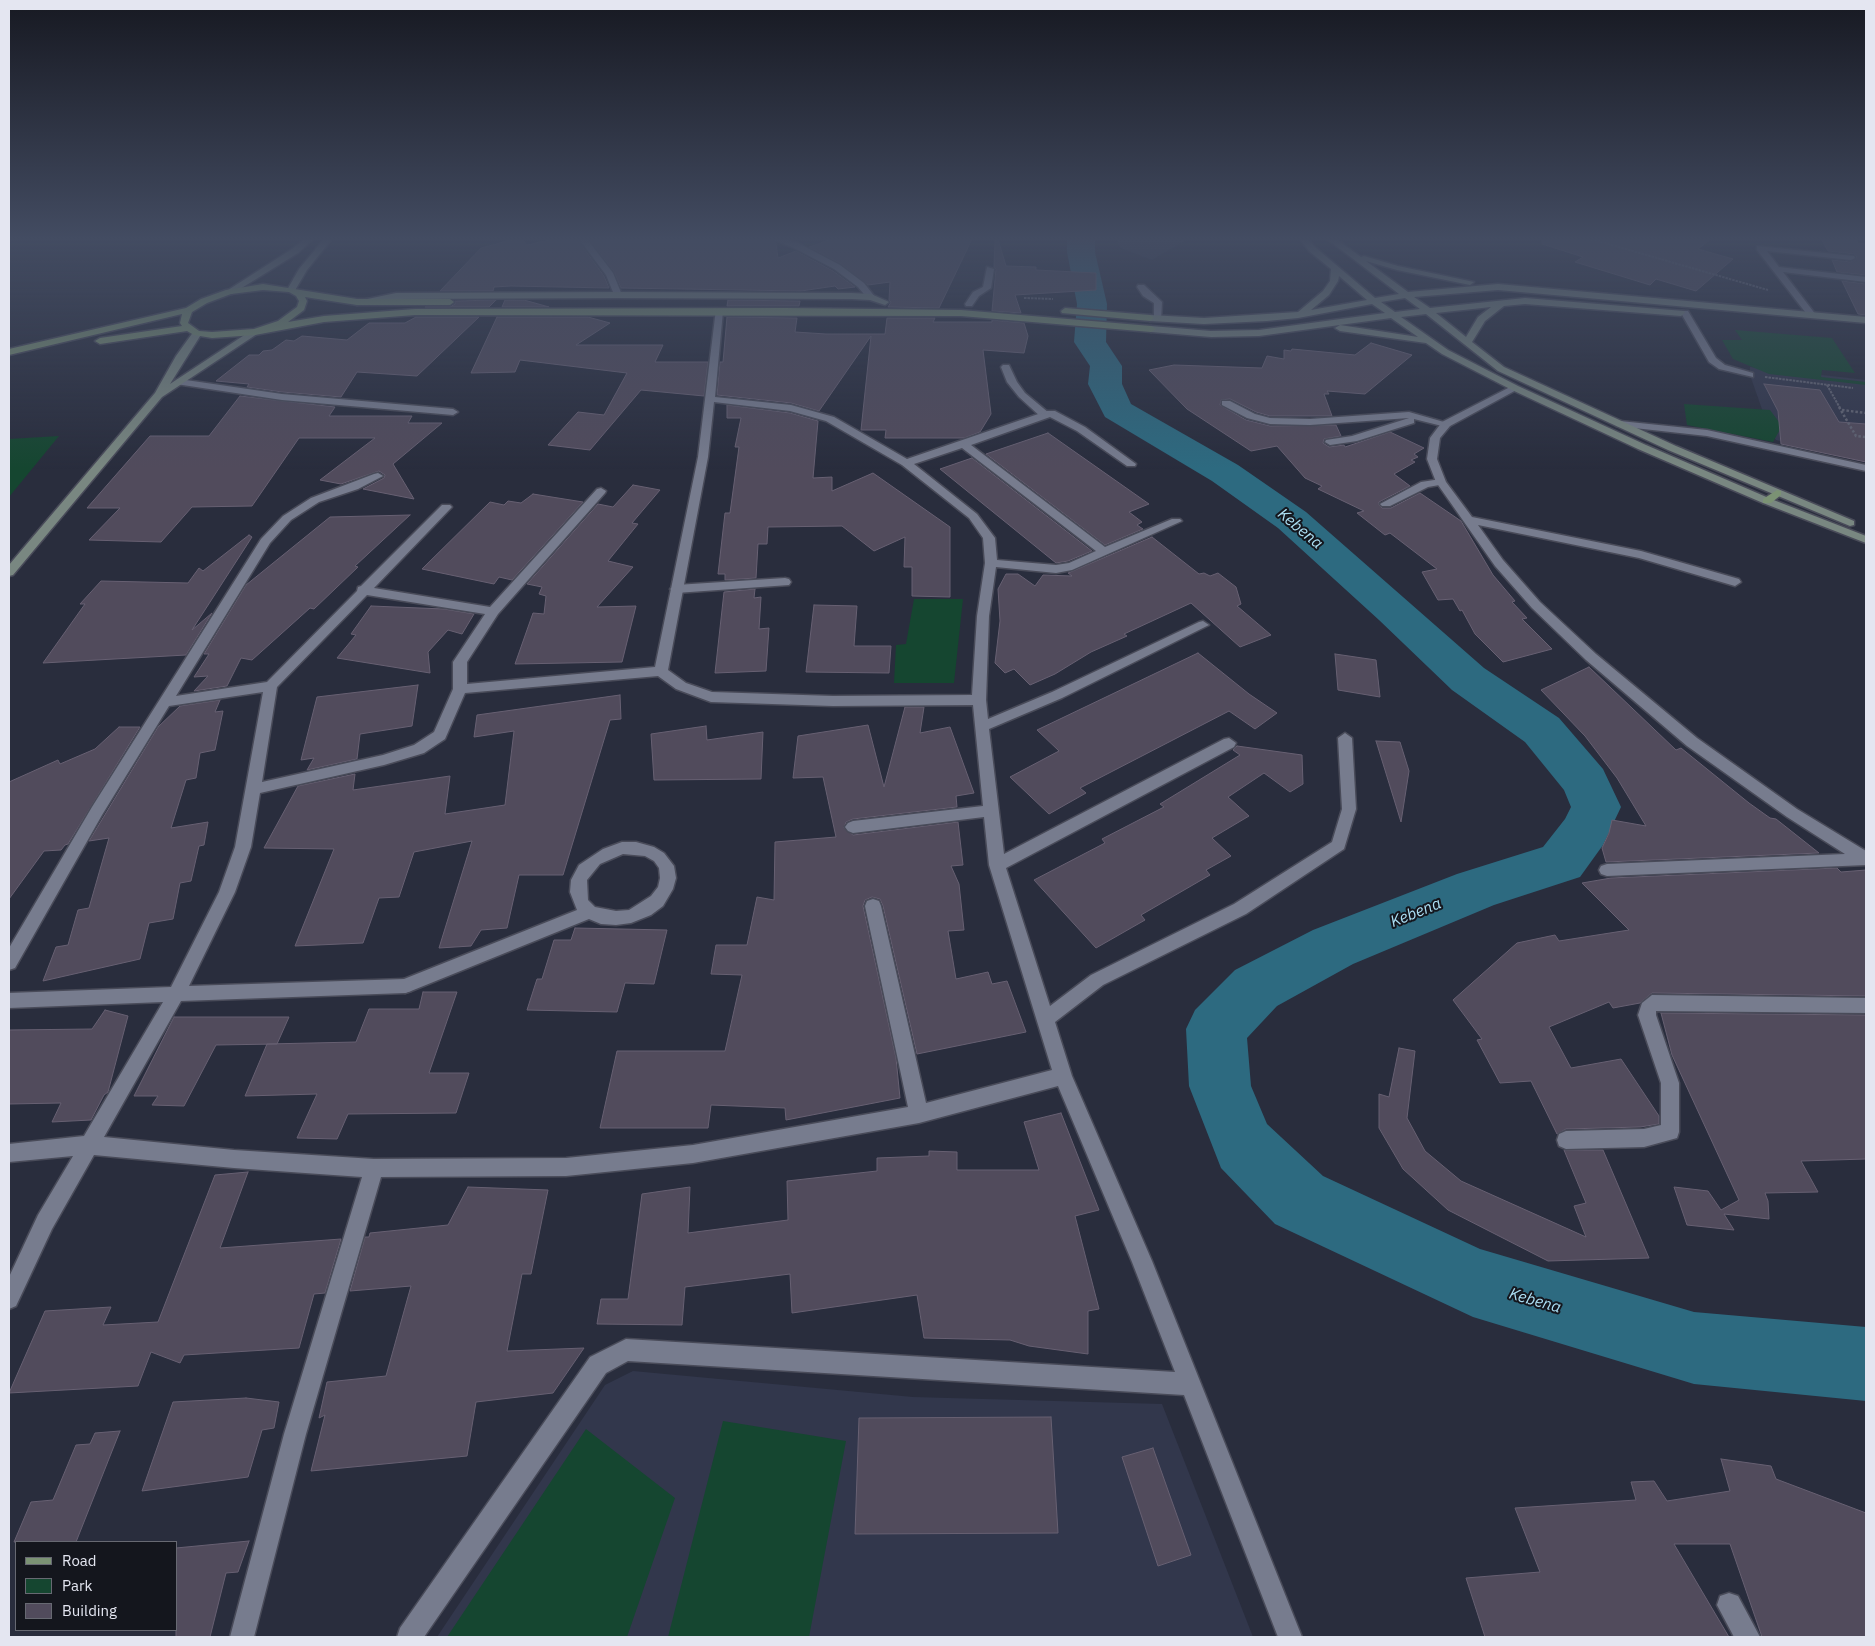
<!DOCTYPE html>
<html>
<head>
<meta charset="utf-8">
<style>
	body { margin:0 }
	#map { position:relative; width:1875px; height:1646px; overflow:hidden; background:#292d3d; font-family:"IBM Plex Sans",sans-serif }
	canvas { display:block }
	.frame { position:absolute; inset:0; border:10px solid #e4e6f1; pointer-events:none }
	.legend { position:absolute; left:15px; top:1541px; width:162px; height:90px; box-sizing:border-box; background:#14161d; border:1px solid #676972; margin:0; padding:6px 9px; list-style:none; font-size:15px; color:#e4e6f1 }
	.legend li { display:flex; align-items:center; gap:10px; height:25px }
	.legend b { width:25px; border:1px solid #676972 }
</style>
</head>
<body>
<div id="map">
<canvas width="1875" height="1646"></canvas>
<div class="frame"></div>
<ul class="legend">
<li><b style="height:6px;background:#7b9274"></b>Road</li>
<li><b style="height:14px;background:#154630"></b>Park</li>
<li><b style="height:14px;background:#514b5c"></b>Building</li>
</ul>
</div>
<script>
const ctx = document.querySelector('canvas').getContext('2d');
ctx.lineJoin = 'round';
function paint(path, color) { ctx.fillStyle = color; ctx.fill(path, 'evenodd'); }
const toPath = rows => new Path2D(rows.map(r => 'M' + r).join(''));
function trace(path, color, width, dash) { ctx.strokeStyle = color; ctx.lineWidth = width; ctx.lineCap = dash ? 'butt' : 'round'; ctx.setLineDash(dash || []); ctx.stroke(path); }
function write(font, color, halo, rows, align = 'center') {
  ctx.font = font + ' "IBM Plex Sans",sans-serif'; ctx.lineWidth = 4; ctx.setLineDash([]); ctx.textBaseline = 'middle'; ctx.strokeStyle = halo; ctx.fillStyle = color; for (const [text, x, y, turn = 0] of rows) {
    ctx.save(); ctx.translate(x, y); ctx.rotate((+turn || 0) * Math.PI / 180); ctx.textAlign = isNaN(turn) ? turn : align; if (halo) ctx.strokeText(text, 0, 0); ctx.fillText(text, 0, 0); ctx.restore();
  }
}
paint(toPath([
	[1117,239,1188,239,1152,260,1123,249,1118,245],
	[1750,367,1866,380,1866,459,1776,440,1770,432,1750,375],
	[633,1371,913,1397,1162,1404,1253,1637,437,1637,605,1385]
]), '#32374c');
paint(toPath([
	[1735,330,1832,338,1855,373,1822,370,1821,377,1866,382,1866,385,1769,374,1733,359,1722,340,1742,340],
	[1684,404,1770,410,1782,426,1773,442,1687,425],
	[59,436,9,497,9,439],
	[914,599,963,599,954,683,894,683,896,645,906,644],
	[723,1421,846,1441,809,1637,668,1637],
	[586,1429,675,1498,627,1637,447,1637]
]), '#154630');
paint(toPath([
	[1067,239,1095,239,1095,252,1107,304,1106,342,1122,366,1122,384,1131,404,1238,465,1306,512,1484,668,1559,718,1603,769,1621,807,1603,845,1580,877,1494,905,1353,964,1277,1006,1247,1038,1251,1086,1267,1124,1323,1176,1480,1249,1694,1312,1866,1327,1866,1401,1694,1384,1473,1317,1275,1224,1221,1168,1189,1086,1186,1029,1195,1010,1235,970,1313,930,1457,874,1543,847,1565,819,1571,807,1564,790,1525,742,1452,690,1379,620,1278,528,1212,481,1105,417,1088,384,1090,366,1074,342,1077,304,1067,252,1067,239]
]), '#2d6a80');
const building = toPath([
	[514,239,522,239,527,245,553,239,577,239,604,276,609,288,511,286,494,287,493,291,440,291,481,248,514,239],
	[589,239,770,239,776,243,778,258,796,251,833,271,855,287,838,289,835,286,801,291,621,288,614,272,589,239],
	[832,239,972,239,939,308,888,307,891,302,889,300,890,282,868,285,841,264,809,247,832,239],
	[998,239,1006,266,1036,267,1036,270,1096,273,1096,290,1015,295,1021,313,992,311,996,269,994,267,995,240,998,239],
	[1542,239,1711,239,1698,249,1733,259,1696,291,1656,279,1650,285,1575,262,1583,257,1542,244,1542,239],
	[1821,239,1856,239,1858,243,1866,244,1866,275,1837,272,1832,260,1851,262,1857,257,1854,254,1828,251,1821,239],
	[1842,281,1866,284,1866,315,1858,314,1842,281],
	[496,300,489,307,425,307,450,307,455,304,455,301,496,300],
	[505,300,524,300,549,307,502,307,505,300],
	[728,300,800,301,799,306,727,306,728,300],
	[416,317,479,317,417,376,357,372,341,397,282,392,247,387,249,384,216,381,249,355,259,355,263,351,272,350,286,340,294,341,302,336,347,340,369,323,405,323,416,317],
	[497,317,588,317,610,323,576,345,663,345,655,362,708,362,704,396,641,390,590,450,548,445,578,412,604,415,627,373,520,360,515,372,471,373,497,317],
	[727,317,797,318,795,332,826,334,885,334,887,318,935,318,933,322,992,322,992,320,1024,323,1028,336,1024,353,983,350,991,414,980,432,964,438,885,438,886,430,861,430,871,336,819,411,791,403,717,395,720,362,723,362,727,317],
	[1371,343,1412,355,1365,394,1327,391,1329,394,1324,394,1332,416,1270,416,1256,412,1230,399,1221,400,1220,405,1246,420,1270,426,1336,425,1341,436,1324,439,1323,443,1329,447,1344,445,1345,447,1390,432,1424,448,1414,454,1418,457,1411,460,1415,462,1394,474,1410,486,1379,502,1379,505,1382,508,1391,508,1420,493,1461,521,1493,575,1515,601,1512,602,1527,618,1522,619,1552,649,1503,662,1475,634,1462,610,1460,611,1453,599,1438,600,1422,572,1437,569,1390,533,1385,535,1357,513,1364,511,1318,489,1322,486,1305,478,1277,446,1251,451,1187,409,1149,370,1174,365,1262,368,1267,356,1284,359,1284,350,1291,351,1292,349,1355,355,1371,343],
	[1764,384,1820,390,1839,422,1866,424,1866,462,1781,444,1778,411,1764,384],
	[240,396,335,407,329,416,412,416,408,423,442,423,393,464,414,499,363,489,384,478,385,475,379,471,341,484,320,480,375,438,299,438,252,506,192,507,161,542,89,540,120,508,87,508,150,436,209,436,240,396],
	[727,405,790,413,818,421,813,478,832,477,832,491,873,473,950,527,950,597,912,596,912,567,904,567,905,537,874,551,842,526,768,527,767,544,758,544,756,578,725,580,725,574,718,574,725,513,730,513,739,447,735,447,741,418,727,418,727,405],
	[1048,433,1149,504,1129,512,1142,522,1137,525,1143,529,1105,545,986,454,1048,433],
	[972,458,1092,551,1068,561,1056,563,940,469,972,458],
	[633,485,660,490,632,523,638,524,608,561,633,567,597,607,636,606,622,662,515,664,533,613,544,614,546,596,539,594,542,587,527,584,598,504,613,507,633,485],
	[533,494,583,502,512,580,499,577,494,584,422,569,490,502,504,505,508,501,521,503,533,494],
	[410,515,355,566,358,567,314,609,310,608,252,660,241,658,227,686,194,691,208,676,194,677,209,654,204,654,246,585,330,517,410,515],
	[249,535,252,537,192,630,212,613,186,655,43,663,85,604,80,604,101,581,188,583,199,568,203,571,249,535],
	[1152,537,1199,574,1204,573,1210,576,1218,573,1236,587,1241,604,1237,606,1271,635,1240,647,1191,603,1124,634,1127,636,1091,652,1055,674,1030,685,1014,669,1005,673,995,663,1000,621,998,589,1006,574,1018,574,1035,586,1043,575,1072,576,1068,573,1152,537],
	[755,589,754,598,761,597,759,629,769,628,766,671,715,673,724,592,755,589],
	[814,605,857,606,854,646,891,646,889,673,806,672,814,605],
	[371,606,444,609,474,614,462,634,448,630,428,652,430,673,337,658,356,635,351,634,371,606],
	[1198,653,1249,694,1277,713,1255,729,1229,711,1080,788,1086,793,1049,814,1010,777,1059,751,1037,730,1198,653],
	[1335,654,1376,660,1380,697,1338,690,1335,654],
	[1589,667,1676,750,1681,748,1749,803,1770,818,1776,819,1819,853,1606,862,1602,848,1609,833,1612,820,1646,826,1617,778,1585,736,1541,690,1589,667],
	[418,685,412,726,360,734,357,759,307,770,314,758,301,760,317,697,418,685],
	[620,695,621,719,610,720,563,875,519,875,507,928,481,930,471,946,439,948,472,841,414,852,399,897,379,898,363,943,295,946,334,849,264,848,298,786,355,774,353,790,450,776,445,814,505,805,514,731,474,737,477,715,620,695],
	[220,700,215,712,223,711,215,750,200,753,196,778,186,780,171,828,208,822,204,845,199,846,191,881,180,883,173,919,149,923,140,959,43,981,56,947,68,945,78,910,89,908,109,838,89,841,158,727,180,706,220,700],
	[905,707,924,707,920,733,950,727,974,793,956,796,957,807,853,819,846,822,844,828,853,835,958,822,963,865,951,866,959,884,964,930,948,931,956,979,988,972,992,984,1007,981,1026,1032,917,1054,883,906,880,899,872,897,865,900,863,906,896,1058,900,1098,786,1120,785,1108,711,1105,708,1128,600,1128,617,1051,725,1051,742,975,711,974,716,945,747,945,757,897,774,900,775,842,836,837,823,777,793,778,798,736,868,725,884,787,905,707],
	[706,726,707,740,763,732,761,779,654,780,651,734,706,726],
	[119,727,140,727,68,844,65,845,61,850,44,851,9,899,9,782,58,760,60,764,95,749,119,727],
	[1376,741,1400,742,1409,771,1401,822,1376,741],
	[1237,746,1302,755,1303,784,1290,792,1264,773,1228,797,1249,816,1212,838,1231,856,1206,870,1210,875,1141,915,1145,920,1096,948,1034,880,1105,843,1102,839,1164,807,1160,804,1240,755,1233,750,1237,746],
	[1837,868,1841,872,1866,870,1866,996,1652,993,1640,1003,1613,1008,1609,1002,1549,1027,1571,1068,1621,1059,1659,1116,1659,1124,1640,1127,1566,1129,1557,1134,1531,1081,1500,1083,1477,1040,1482,1039,1453,1000,1517,943,1555,935,1559,941,1629,930,1582,883,1611,878,1837,868],
	[575,928,667,930,654,984,625,983,617,1012,527,1010,537,979,542,979,554,940,571,940,575,928],
	[423,992,457,992,429,1073,469,1073,456,1113,348,1114,337,1139,297,1138,317,1094,245,1096,267,1044,356,1042,369,1009,419,1009,423,992],
	[105,1010,128,1016,108,1092,104,1095,91,1120,52,1122,61,1103,9,1104,9,1030,92,1029,105,1010],
	[1661,1013,1866,1015,1866,1159,1801,1161,1818,1192,1765,1193,1768,1201,1769,1219,1724,1214,1734,1230,1687,1225,1674,1187,1708,1191,1721,1210,1739,1200,1672,1055,1661,1013],
	[174,1017,289,1017,277,1044,216,1045,184,1106,152,1105,158,1096,134,1096,174,1017],
	[1399,1048,1415,1051,1407,1118,1425,1151,1461,1181,1586,1237,1574,1206,1586,1203,1564,1150,1603,1150,1649,1258,1548,1261,1448,1210,1403,1169,1379,1128,1379,1094,1389,1097,1399,1048],
	[1061,1113,1099,1210,1075,1216,1099,1309,1088,1311,1088,1354,1029,1346,1010,1340,924,1338,917,1295,792,1313,790,1274,685,1287,682,1325,597,1324,601,1299,628,1299,642,1194,690,1187,688,1233,788,1220,787,1181,877,1171,877,1158,929,1156,929,1151,957,1152,957,1170,1039,1170,1024,1122,1061,1113],
	[248,1172,220,1248,341,1239,325,1293,314,1294,299,1348,184,1355,180,1363,151,1352,138,1386,9,1393,45,1311,111,1307,103,1325,158,1322,215,1175,248,1172],
	[468,1187,548,1190,531,1274,522,1274,507,1351,584,1348,553,1393,476,1402,467,1456,311,1471,325,1415,319,1418,327,1382,386,1376,411,1286,350,1291,365,1237,369,1237,370,1233,448,1225,468,1187],
	[246,1398,279,1402,274,1428,262,1430,248,1477,142,1491,173,1402,246,1398],
	[1051,1417,1058,1533,855,1534,859,1418,1051,1417],
	[120,1431,76,1542,14,1542,31,1502,53,1500,76,1445,90,1444,95,1433,120,1431],
	[1153,1448,1191,1555,1158,1566,1122,1457,1153,1448],
	[1721,1459,1771,1466,1776,1479,1866,1513,1866,1637,1762,1637,1730,1544,1674,1544,1729,1637,1485,1637,1466,1578,1540,1572,1515,1508,1636,1500,1631,1482,1654,1481,1667,1501,1730,1491,1721,1459],
	[249,1541,238,1572,226,1573,210,1637,176,1637,176,1548,249,1541]
]);
paint(building, '#514b5c');
trace(building, '#676072', 1);
const service = toPath([
	[1757,246,1854,256,1855,258,1851,260,1767,251,1779,267,1866,277,1866,282,1783,272,1816,315,1809,317,1757,250,1757,246],
	[987,267,994,269,991,288,979,296,972,306,966,306,965,304,973,292,983,287,987,267],
	[1138,285,1144,285,1162,302,1161,320,1154,318,1154,303,1143,296,1137,287,1138,285],
	[1682,311,1688,311,1716,358,1725,365,1753,373,1753,377,1719,369,1709,362,1681,313,1682,311],
	[1003,365,1009,365,1017,382,1025,393,1049,413,1049,417,1041,417,1019,397,1007,382,1001,367,1003,365],
	[1222,401,1230,401,1255,414,1270,418,1310,419,1409,412,1451,424,1446,427,1414,419,1414,423,1357,441,1330,445,1325,442,1326,440,1352,436,1409,418,1310,425,1270,424,1247,418,1222,405,1222,401],
	[1441,479,1445,480,1445,484,1428,487,1390,506,1382,506,1380,504,1421,482,1441,479],
	[785,578,789,579,791,582,789,585,676,593,670,589,676,585,785,578],
	[622,842,636,842,654,847,664,853,674,866,676,878,673,889,663,906,651,915,631,923,616,925,601,924,589,919,411,991,405,993,399,991,397,986,399,981,577,910,570,892,571,880,579,865,603,849,622,842],
	[623,854,645,856,654,861,659,868,660,878,658,887,651,896,629,910,616,911,595,907,588,900,587,880,600,864,623,854]
]);
const minor = toPath([
	[579,239,587,239,613,273,622,295,621,297,615,297,606,275,579,239],
	[772,239,783,239,798,243,840,265,864,283,875,297,868,299,858,287,834,269,792,247,772,239],
	[716,309,723,311,715,397,791,405,834,417,907,459,1047,411,1055,411,1085,427,1136,464,1135,466,1127,466,1077,431,1050,417,971,445,1105,547,1172,519,1180,519,1182,521,1072,570,1056,573,996,567,989,616,986,700,988,719,1052,692,1199,622,1203,621,1209,625,1062,698,989,729,1004,854,1224,739,1229,738,1236,743,1234,747,1006,868,1050,1006,1091,975,1234,904,1332,842,1342,809,1338,738,1345,733,1352,738,1356,809,1344,849,1246,914,1103,985,1055,1022,1072,1076,1152,1261,1302,1637,1278,1637,1184,1395,628,1361,606,1373,424,1637,397,1637,400,1628,590,1357,626,1339,1175,1372,1132,1262,1058,1086,919,1123,693,1163,566,1176,381,1177,306,1434,254,1637,230,1637,284,1434,362,1177,234,1168,94,1155,52,1229,16,1306,9,1309,9,1277,38,1215,73,1156,9,1162,9,1144,84,1136,163,1002,9,1008,9,993,171,987,219,892,235,847,263,692,169,706,102,815,15,968,9,970,9,948,92,807,261,539,283,516,311,498,374,474,378,473,383,476,358,489,319,502,291,520,270,543,176,696,267,682,357,591,358,587,361,586,442,505,450,505,452,507,374,588,490,607,597,489,601,488,606,491,605,493,498,614,467,662,467,684,655,667,698,457,716,309],
	[714,402,790,411,826,421,902,465,969,518,983,538,985,563,977,616,972,695,833,696,712,692,686,683,668,670,708,457,714,402],
	[962,448,1096,551,1069,563,1056,565,997,560,995,538,977,514,914,464,962,448],
	[367,595,485,614,453,662,453,689,434,732,414,745,383,755,262,782,277,687,367,595],
	[658,676,676,689,711,702,833,706,973,705,983,806,853,821,848,823,845,827,848,831,853,833,984,817,989,865,1052,1070,926,1103,881,906,879,901,873,899,867,901,865,906,908,1107,693,1145,566,1158,374,1159,234,1150,104,1137,181,1001,405,993,411,991,413,986,411,981,405,979,189,986,235,892,251,847,260,793,384,765,424,753,445,739,465,693,658,676],
	[179,379,282,394,453,409,458,412,453,415,282,400,176,384,176,380,179,379],
	[1512,386,1520,388,1450,426,1440,438,1437,459,1446,482,1472,517,1641,551,1739,579,1741,582,1735,586,1639,558,1478,525,1503,560,1540,602,1596,654,1697,738,1797,809,1866,851,1866,865,1607,876,1601,874,1599,870,1601,866,1607,864,1845,854,1787,817,1687,746,1586,660,1532,608,1495,566,1436,482,1427,459,1430,438,1442,422,1512,386],
	[1620,421,1707,430,1866,465,1866,471,1707,436,1616,426,1616,422,1620,421],
	[1652,995,1866,998,1866,1013,1656,1011,1656,1015,1679,1083,1679,1132,1677,1138,1644,1147,1566,1149,1559,1146,1557,1140,1559,1134,1566,1131,1644,1129,1661,1125,1661,1083,1638,1015,1642,1003,1652,995],
	[1729,1593,1738,1596,1760,1637,1734,1637,1717,1605,1720,1596,1729,1593]
]);
const secondary = toPath([
	[305,239,313,239,298,253,232,294,225,292,292,249,305,239],
	[324,239,332,239,307,270,294,292,288,292,287,290,299,269,324,239],
	[1300,239,1308,239,1315,247,1375,298,1399,294,1327,239,1336,239,1361,257,1364,256,1398,266,1474,282,1470,285,1397,270,1366,261,1408,292,1498,284,1866,317,1866,323,1498,290,1414,297,1430,308,1525,298,1684,311,1685,313,1681,316,1525,304,1504,306,1485,321,1472,342,1504,367,1676,446,1854,521,1854,525,1850,526,1668,450,1498,371,1426,314,1401,317,1448,350,1518,386,1646,445,1771,499,1866,536,1866,543,1763,503,1638,449,1512,390,1442,354,1426,343,1340,331,1335,328,1340,325,1418,337,1391,318,1259,336,1211,337,1151,332,1146,329,1151,326,1211,331,1259,330,1385,313,1372,304,1298,318,1267,321,1204,324,1150,321,1146,318,1150,315,1204,318,1298,312,1323,291,1330,281,1331,269,1309,251,1300,239],
	[1339,276,1367,300,1311,310,1329,295,1338,281,1339,276],
	[1405,298,1420,309,1395,312,1381,302,1405,298],
	[1491,307,1478,317,1466,337,1436,313,1491,307],
	[618,292,852,293,871,294,889,302,885,305,870,300,852,299,618,298,396,299,357,305,353,302,396,293,618,292],
	[197,330,202,333,170,384,252,330,260,332,162,397,13,575,9,576,9,565,155,393,176,356,194,331,197,330]
]);
const primary = toPath([
	[263,284,357,299,450,299,454,302,450,305,357,305,305,297,307,301,304,310,288,322,324,316,415,309,785,308,961,310,1151,326,1156,329,1151,332,961,316,415,315,324,322,255,335,212,338,194,335,187,331,100,344,95,341,100,338,182,326,180,323,182,314,9,355,9,349,186,308,201,299,226,290,263,284],
	[263,290,289,292,296,296,299,301,297,307,278,321,254,329,212,332,199,331,188,323,192,312,207,303,231,294,263,290],
	[1065,308,1150,315,1154,318,1150,321,1062,313,1061,311,1065,308],
	[1777,490,1781,491,1781,495,1771,503,1763,503,1763,499,1777,490]
]);
trace(service, '#494b59', 3);
trace(minor, '#494b59', 3);
trace(secondary, '#494b59', 3);
trace(primary, '#494b59', 3);
trace(toPath([
	[1591,239,1768,290],
	[1024,298,1053,299],
	[1765,377,1853,388],
	[1827,385,1840,408]
]), '#626574', 2, [2.5, 1]);
trace(toPath([
	[1839,407,1856,436,1866,437],
	[1842,410,1866,413]
]), '#626574', 2.5, [2.5, 2]);
paint(service, '#777c8e');
paint(minor, '#777c8e');
paint(secondary, '#798781');
paint(primary, '#7b9274');
const sky = ctx.createLinearGradient(0, 0, 0, 469);
sky.addColorStop(0, '#171922');
sky.addColorStop(0.51, '#434c62');
sky.addColorStop(1, '#434c6200');
ctx.fillStyle = sky;
ctx.fillRect(0, 0, 1875, 469);
write('italic 16px', '#abdef3', '#14161d', [
	["Kebena",1300,529,40],
	["Kebena",1416,913,-22],
	["Kebena",1535,1301,16]
]);
</script>
</body>
</html>
